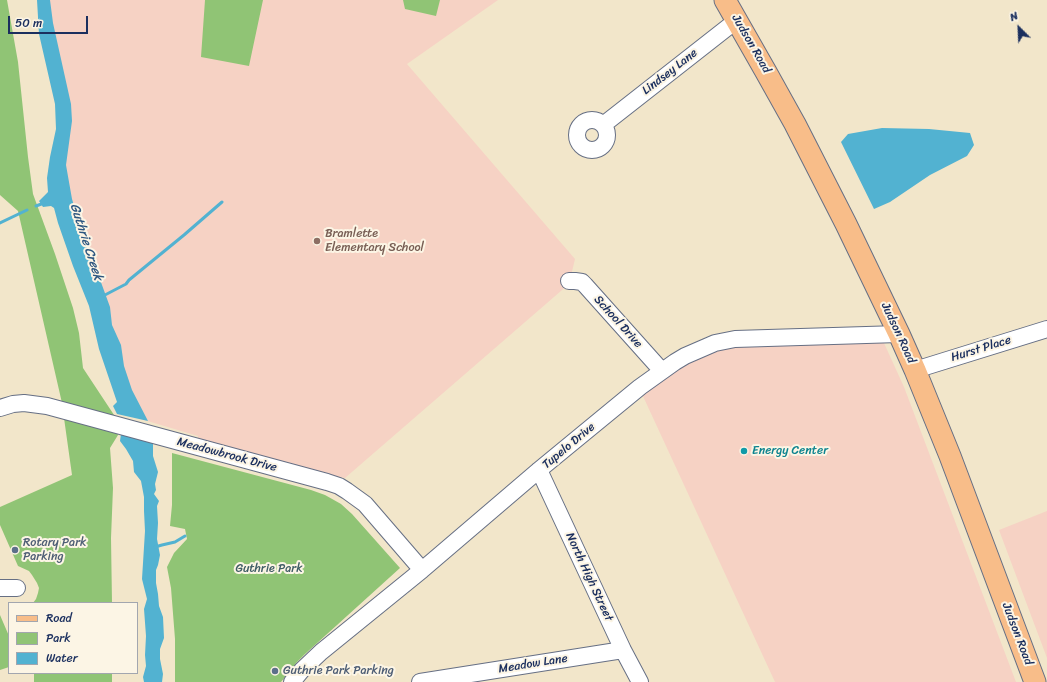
<!DOCTYPE html>
<html>
<head>
<meta charset="utf-8">
<style>
	body { margin:0 }
	#map { position:relative; width:1047px; height:682px; overflow:hidden; background:#f2e6ca; font-family:Sriracha,sans-serif }
	canvas { display:block }
	.legend { position:absolute; left:8px; top:602px; width:130px; height:72px; box-sizing:border-box; background:#fcf5e5; border:1px solid #a2a6af; margin:0; padding:5px 7px; list-style:none; font-size:12px; color:#1b2f5e }
	.legend li { display:flex; align-items:center; gap:8px; height:20px }
	.legend b { width:20px; border:1px solid #a2a6af }
	.north { position:absolute; left:999px; top:8px; width:40px; height:40px; -webkit-text-stroke:3px #fcf5e5; paint-order:stroke; rotate:336deg; font-size:11px; font-weight:700; line-height:16px; text-align:center; color:#1b2f5e }
	.north::after { content:''; display:block; margin:auto; width:14px; height:18px; background:#1b2f5e; clip-path:polygon(50% 0,100% 100%,50% 72%,0 100%) }
	.scale { position:absolute; left:8px; top:16px; width:80px; height:18px; box-sizing:border-box; border:2px solid #1b2f5e; border-top:0; padding-left:5px; font-size:12px; line-height:14px; white-space:nowrap; color:#1b2f5e; -webkit-text-stroke:3px #fcf5e5; paint-order:stroke }
</style>
</head>
<body>
<div id="map">
<canvas width="1047" height="682"></canvas>
<ul class="legend">
<li><b style="height:5px;background:#f8bd89"></b>Road</li>
<li><b style="height:11px;background:#90c475"></b>Park</li>
<li><b style="height:11px;background:#52b2d1"></b>Water</li>
</ul>
<div class="north">N</div>
<div class="scale">50 m</div>
</div>
<script>
const ctx = document.querySelector('canvas').getContext('2d');
ctx.lineJoin = 'round';
function paint(path, color) { ctx.fillStyle = color; ctx.fill(path, 'evenodd'); }
const toPath = rows => new Path2D(rows.map(r => 'M' + r).join(''));
function trace(path, color, width, dash) { ctx.strokeStyle = color; ctx.lineWidth = width; ctx.lineCap = dash ? 'butt' : 'round'; ctx.setLineDash(dash || []); ctx.stroke(path); }
function write(font, color, halo, rows, align = 'center') {
  ctx.font = font + ' Sriracha,sans-serif'; ctx.lineWidth = 4; ctx.setLineDash([]); ctx.textBaseline = 'middle'; ctx.strokeStyle = halo; ctx.fillStyle = color; for (const [text, x, y, turn = 0] of rows) {
    ctx.save(); ctx.translate(x, y); ctx.rotate((+turn || 0) * Math.PI / 180); ctx.textAlign = isNaN(turn) ? turn : align; if (halo) ctx.strokeText(text, 0, 0); ctx.fillText(text, 0, 0); ctx.restore();
  }
}
paint(toPath([
	[46,0,498,0,407,64,575,259,569,284,345,478,311,471,198,439,198,436,134,417,60,182,68,127],
	[884,343,904,387,1016,682,775,682,642,394,681,366,716,351,736,346],
	[1047,511,1047,658,999,530]
]), '#f6d2c4');
paint(toPath([
	[0,0,7,0,18,62,28,157,33,194,55,254,73,308,79,333,83,368,116,418,62,403,18,211,0,195],
	[205,0,263,0,249,66,201,57],
	[403,0,440,0,436,16,405,9],
	[64,418,117,432,118,435,110,448,113,488,111,538,112,603,33,603,36,599,38,593,39,588,37,583,32,575,29,571,18,566,0,525,0,507,72,475],
	[172,453,311,490,325,495,341,504,352,514,400,568,305,654,297,662,281,682,175,682,175,639,171,588,167,567,174,553,187,539,185,529,170,526,172,505],
	[0,615,9,636,9,667,0,670],
	[34,673,112,673,112,682,34,682]
]), '#90c475');
paint(toPath([
	[37,0,50,0,53,23,71,104,72,121,66,165,72,199,78,219,110,307,112,325,121,345,124,366,132,390,148,421,117,414,113,406,117,402,99,349,89,306,73,266,58,223,54,208,51,206,43,207,39,201,48,192,47,178,50,157,56,129,55,104,39,34],
	[882,128,929,129,970,133,974,145,967,156,930,175,890,202,874,209,841,142,848,134],
	[121,434,153,442,153,456,158,472,155,484,156,490,154,494,159,501,157,506,158,523,157,539,160,555,158,565,156,570,156,583,158,594,159,606,163,617,164,638,160,649,160,659,163,674,162,682,144,682,143,677,146,666,145,655,146,636,144,609,147,599,142,579,145,531,144,511,144,497,141,481,134,472,133,461,126,449,120,441]
]), '#52b2d1');
trace(toPath([
	[36,206,44,203],
	[0,223,27,210],
	[103,296,126,284,129,280,184,235,222,202],
	[155,547,162,545,175,542,185,536]
]), '#52b2d1', 3);
const minor = toPath([
	'577 135a15 15 0 1 1 30 0a15 15 0 1 1-30 0Z',
	[603,125,737,20],
	[569,281,575,281,582,282,585,285,662,371],
	[915,370,1047,329],
	[0,408,13,404,24,403,47,406,327,482,339,486,347,491,365,504,422,570],
	[539,470,623,650,640,682],
	[0,588,17,588],
	[292,682,302,670,321,652,422,570,539,470,640,387,675,362,685,356,715,343,735,339,899,334],
	[420,682,623,650]
]);
const major = toPath([
	[725,0,766,72,795,124,846,224,899,334,915,370,950,456,1035,682]
]);
trace(minor, '#666f84', 18);
trace(major, '#666f84', 23);
trace(minor, '#fff', 16);
trace(major, '#f8bd89', 21);
for (const [x, y, r, color] of [
	[317,241,4,"#8d6e63"],
	[744,451,4,"#0f9aa8"],
	[15,550,4,"#5c6f8a"],
	[275,671,4,"#5c6f8a"]
]) { const dot = new Path2D(); dot.arc(x, y, r, 0, 2 * Math.PI); ctx.fillStyle = color; ctx.fill(dot); trace(dot, '#fcf5e5', 1.5); }
write('12px', '#1b2f5e', '#fcf5e5', [
	["Judson Road",751,44,60],
	["Lindsey Lane",670,72,-38],
	["School Drive",618,322,48],
	["Judson Road",898,333,65],
	["Hurst Place",981,349,-17],
	["Tupelo Drive",569,446,-40],
	["Meadowbrook Drive",227,455,15],
	["North High Street",589,577,65],
	["Judson Road",1017,634,69],
	["Meadow Lane",533,664,-9]
]);
write('12px', '#785e54', '#fcf5e5', [
	["Bramlette",325,234],
	["Elementary School",325,248]
], 'left');
write('12px', '#0d838f', '#fcf5e5', [
	["Energy Center",752,451]
], 'left');
write('12px', '#4e5e75', '#fcf5e5', [
	["Rotary Park",23,543],
	["Parking",23,557],
	["Guthrie Park Parking",283,671]
], 'left');
write('12px', '#3e5c65', '#fcf5e5', [
	["Guthrie Park",269,569]
]);
write('italic 13px', '#2c5680', '#fcf5e5', [
	["Guthrie Creek",86,242,72]
]);
</script>
</body>
</html>
